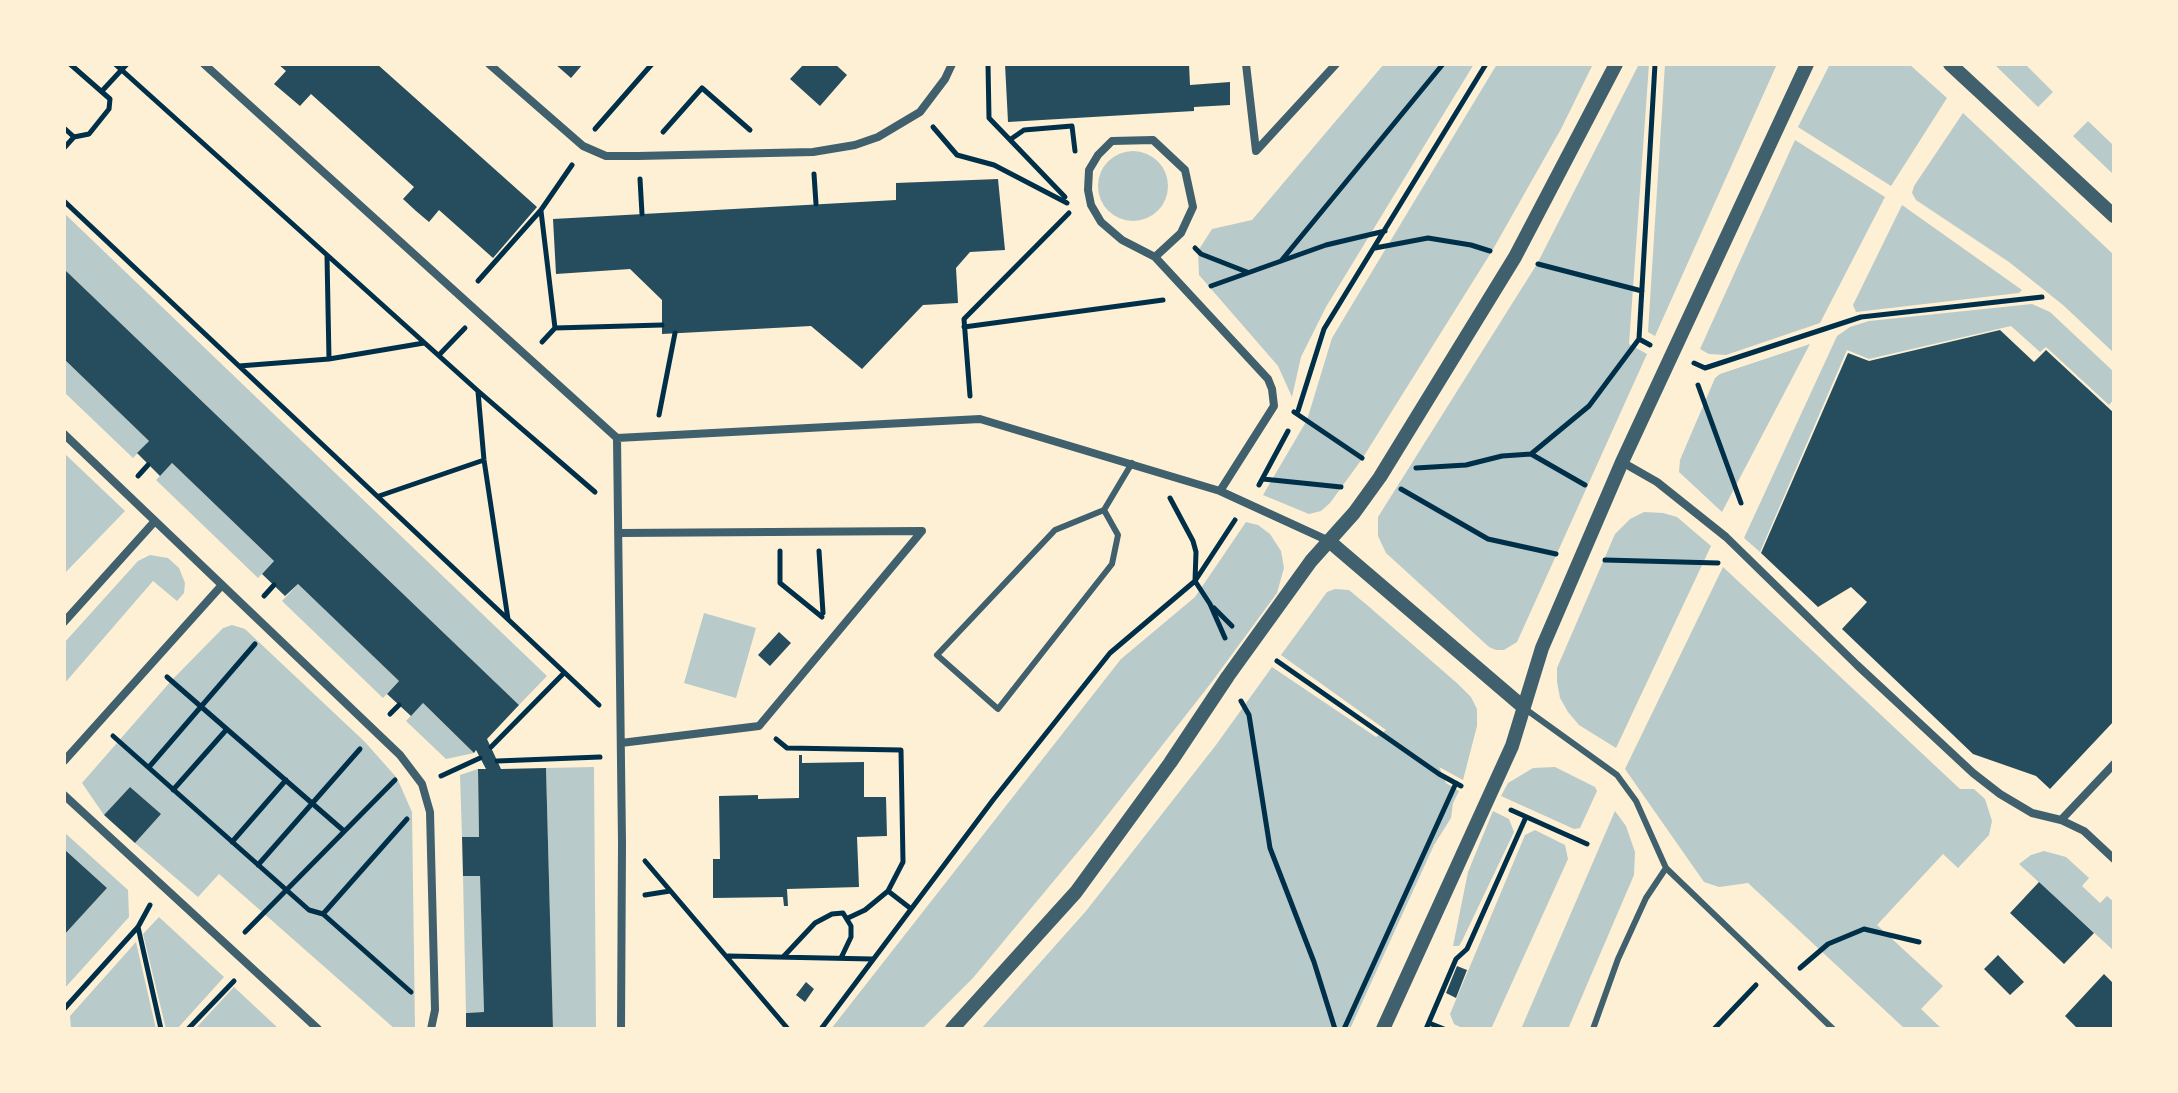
<!DOCTYPE html>
<html>
<head>
<meta charset="utf-8">
<style>
	body { margin:0 }
	#map { position:relative; width:2178px; height:1093px; overflow:hidden; background:#fdf0d5; font-family:Raleway,sans-serif }
	canvas { display:block }
	.frame { position:absolute; inset:0; border:66px solid #fdf0d5; pointer-events:none }
</style>
</head>
<body>
<div id="map">
<canvas width="2178" height="1093"></canvas>
<div class="frame"></div>
</div>
<script>
const ctx = document.querySelector('canvas').getContext('2d');
ctx.lineJoin = 'round';
function paint(path, color) { ctx.fillStyle = color; ctx.fill(path, 'evenodd'); }
const toPath = rows => new Path2D(rows.map(r => 'M' + r).join(''));
function trace(path, color, width, dash) { ctx.strokeStyle = color; ctx.lineWidth = width; ctx.lineCap = dash ? 'butt' : 'round'; ctx.setLineDash(dash || []); ctx.stroke(path); }
paint(toPath([
	[1384,64,1474,64,1326,307,1301,357,1292,397,1278,366,1199,275,1198,251,1212,229,1252,220],
	[1497,64,1593,64,1561,129,1492,251,1362,459,1330,503,1321,511,1309,514,1263,495,1307,420,1332,338],
	[1639,64,1649,64,1629,344,1647,354,1517,642,1504,650,1496,650,1489,647,1386,553,1378,536,1378,517,1537,264],
	[1665,64,1777,64,1655,336,1648,332],
	[1830,64,1909,64,1947,98,1891,186,1798,127],
	[1994,64,2025,64,2053,92,2038,107],
	[1963,113,2114,255,2114,353,2063,305,2009,262,1916,200,1912,193,1914,186],
	[2088,121,2114,146,2114,175,2073,136],
	[1795,140,1885,197,1820,323,1726,355,1709,354,1700,349],
	'1098 186a35 35 0 1 1 70 0a35 35 0 1 1-70 0Z',
	[1902,205,2022,290,2019,293,1856,312,1853,305],
	[64,213,547,676,519,705,64,269],
	[2032,304,2050,312,2114,372,2114,399,2109,405,2046,347,2040,352,2011,326,1869,359,1847,350,1760,552,1744,538,1837,336,1850,327,1869,321],
	[1810,344,1722,512,1679,472,1680,460,1715,378,1720,374],
	[64,359,149,441,133,458,64,392],
	[64,453,125,511,64,574],
	[172,463,274,561,258,578,156,480],
	[1644,512,1663,513,1677,517,1711,546,1616,748,1579,725,1568,712,1560,698,1557,682,1557,668,1615,534,1630,519],
	[1246,522,1258,525,1270,534,1281,551,1284,568,1277,593,1211,683,1092,835,973,978,922,1029,831,1029,1121,659,1195,597],
	[150,555,168,558,179,568,185,583,184,593,177,601,153,581,64,684,64,643,138,561],
	[1723,567,1960,789,1974,789,1985,799,1992,821,1989,835,1958,868,1943,854,1877,925,1943,986,1921,1009,1942,1029,1905,1029,1748,883,1719,887,1704,882,1625,769],
	[298,584,399,681,383,698,282,601],
	[1335,589,1349,590,1367,605,1458,684,1471,697,1477,709,1477,726,1463,780,1439,767,1446,783,1459,791,1453,803,1451,818,1434,845,1350,1029,981,1029,1086,911,1216,745,1272,667,1376,737,1386,730,1281,655,1327,592],
	[704,613,756,628,736,698,684,683],
	[232,625,245,629,365,742,397,778,412,812,415,1029,395,1029,219,874,198,897,135,843,160,814,130,787,104,815,82,783,171,681,223,628],
	[423,703,474,753,446,759,406,721],
	[594,767,596,1029,553,1029,546,768],
	[1555,767,1595,787,1597,791,1580,828,1574,829,1501,796,1508,783,1533,768],
	[478,769,479,837,462,837,460,775],
	[1493,811,1509,819,1514,832,1462,941,1459,946,1453,946,1468,872],
	[1615,811,1626,826,1635,852,1634,875,1568,1029,1521,1029],
	[1535,830,1565,845,1568,859,1491,1029,1464,1029,1454,1024,1450,1014,1525,835],
	[64,832,128,890,129,917,64,989,64,935,107,888,64,849],
	[2044,851,2066,857,2089,878,2082,886,2100,903,2107,896,2114,902,2114,951,2019,864,2031,855],
	[463,876,480,876,484,1012,466,1013],
	[159,917,224,977,177,1029,166,1029,143,934],
	[136,942,156,1029,71,1029,70,1016],
	[234,987,279,1029,195,1029]
]), '#b9caca');
paint(toPath([
	[278,64,377,64,537,207,493,258,439,210,429,222,416,211,403,199,414,187,311,94,300,106,274,84,286,71],
	[555,64,583,64,571,78],
	[804,64,835,64,847,75,820,106,790,79],
	[1005,64,1189,64,1190,85,1230,82,1230,105,1194,107,1194,111,1008,122],
	[998,179,1005,250,970,252,956,268,958,303,923,305,862,369,811,326,662,334,662,300,630,269,556,274,553,219,896,200,896,183],
	[64,269,519,705,487,739,501,769,546,768,553,1029,466,1029,466,1013,484,1012,480,876,463,876,462,837,479,837,478,769,486,769,476,750,474,753,423,703,411,716,387,694,399,681,298,584,285,596,262,574,274,561,172,463,160,476,137,453,149,441,64,359],
	[2000,330,2034,362,2046,350,2114,413,2114,721,2050,789,2036,776,1973,754,1842,629,1867,602,1851,587,1818,607,1761,553,1848,353,1869,361],
	[779,632,791,643,770,666,758,655],
	[799,755,802,755,802,763,864,762,864,797,886,797,887,836,857,837,859,887,787,889,788,906,784,906,783,897,713,898,713,859,720,859,719,796,758,795,758,799,799,798],
	[130,787,161,814,135,843,104,815],
	[64,849,107,888,64,935],
	[2039,882,2094,933,2064,964,2010,913],
	[1998,955,2024,982,2010,995,1984,969],
	[1457,966,1467,970,1456,998,1446,993],
	[2104,974,2114,984,2114,1029,2078,1029,2065,1016],
	[806,982,814,989,805,1002,796,995]
]), '#264d5e');
trace(toPath([
	[115,64,478,391,595,492],
	[988,64,989,118,1065,197],
	[102,91,127,64],
	[933,127,957,155,994,165,1067,203],
	[64,128,74,137,89,134,109,109,110,99,70,64],
	[595,129,652,64],
	[663,132,702,88,750,130],
	[1011,139,1024,130,1072,126,1075,151],
	[64,148,74,137],
	[814,174,816,204],
	[640,179,642,214],
	[64,201,239,366,329,359,424,343],
	[541,211,555,328],
	[1195,248,1201,254,1247,272],
	[1375,248,1428,238,1471,245,1490,251],
	[327,256,329,359],
	[1281,261,1443,64],
	[1538,264,1642,291],
	[478,281,541,210,572,165],
	[1211,286,1326,245,1385,231],
	[964,327,1163,300],
	[542,342,555,328,662,325],
	[1650,345,1639,339,1655,64],
	[439,355,465,328],
	[1694,363,1705,368,1861,317,2042,297],
	[239,366,599,705],
	[1698,385,1741,503],
	[478,392,484,460,508,619],
	[970,396,964,319,1069,213],
	[1298,411,1324,329,1486,64],
	[1294,412,1362,458],
	[659,415,675,333],
	[1531,454,1589,406,1639,339],
	[1416,468,1466,465,1502,456,1531,454,1585,485],
	[138,476,148,465],
	[1263,479,1341,487],
	[1259,485,1288,431],
	[1401,489,1488,539,1556,554],
	[379,496,484,460],
	[1170,498,1193,541,1196,552,1195,581,1210,604,1225,638],
	[780,551,780,583,822,617],
	[819,551,823,613],
	[1605,560,1718,563],
	[264,596,274,585],
	[1214,608,1232,626],
	[1277,661,1439,774,1461,786],
	[167,677,344,831],
	[1241,701,1249,715,1270,848,1314,962,1335,1029],
	[390,714,399,705],
	[113,736,309,910,323,914,411,992],
	[776,739,787,748,901,750,903,862,888,891,865,910,848,918],
	[491,747,563,674],
	[497,761,600,757],
	[149,767,255,644],
	[441,776,480,758],
	[173,790,227,729],
	[1511,810,1587,844],
	[232,842,286,780],
	[645,861,788,1029],
	[258,865,360,749],
	[888,891,910,908],
	[645,895,670,891],
	[323,914,407,819],
	[138,927,161,1029],
	[245,932,395,780],
	[728,956,872,959],
	[784,956,815,923,832,914,843,913,851,926,851,937,841,958],
	[1800,968,1828,944,1864,929,1919,942],
	[64,1009,138,927,150,905],
	[1429,1023,1444,1029],
	[188,1029,234,981],
	[821,1029,993,800,1110,653,1195,581,1235,520],
	[1344,1029,1456,783],
	[1426,1029,1456,959,1467,949,1526,817],
	[1714,1029,1756,985]
]), '#003049', 5);
trace(toPath([
	[1104,510,1118,535,1112,564,998,709,937,655,1055,530,1104,510,1132,463],
	[1524,708,1617,775,1636,801,1666,868,1833,1029],
	[1593,1029,1618,959,1646,898,1666,868]
]), '#3f606c', 6);
trace(toPath([
	[204,64,617,438,622,843,621,1029],
	[489,64,583,146,606,156,638,156,813,152,855,145,878,137,920,112,945,79,952,64],
	[1246,64,1256,151,1336,64],
	[1155,257,1181,233,1193,207,1185,170,1153,140,1112,141,1098,155,1089,170,1088,190,1091,205,1101,222,1122,240,1155,257,1268,379,1272,389,1274,406,1220,491],
	[64,434,400,755,422,784,430,812,435,1010,431,1029],
	[617,438,980,419,1220,491,1329,541],
	[1622,462,1657,482,1726,537,1857,665,1973,773,2000,794,2032,813,2061,820,2084,831,2114,859],
	[619,533,922,531,759,726,621,743],
	[64,622,155,521],
	[64,761,222,585],
	[64,795,318,1029],
	[2061,820,2114,764]
]), '#3f606c', 8);
trace(toPath([
	[1950,64,2114,216],
	[1329,541,1522,706],
	[952,1029,1076,892,1170,763,1228,676,1311,561,1354,513,1380,477,1515,257,1616,64],
	[1383,1029,1512,746,1542,648,1622,462,1807,64]
]), '#3f606c', 14);
</script>
</body>
</html>
